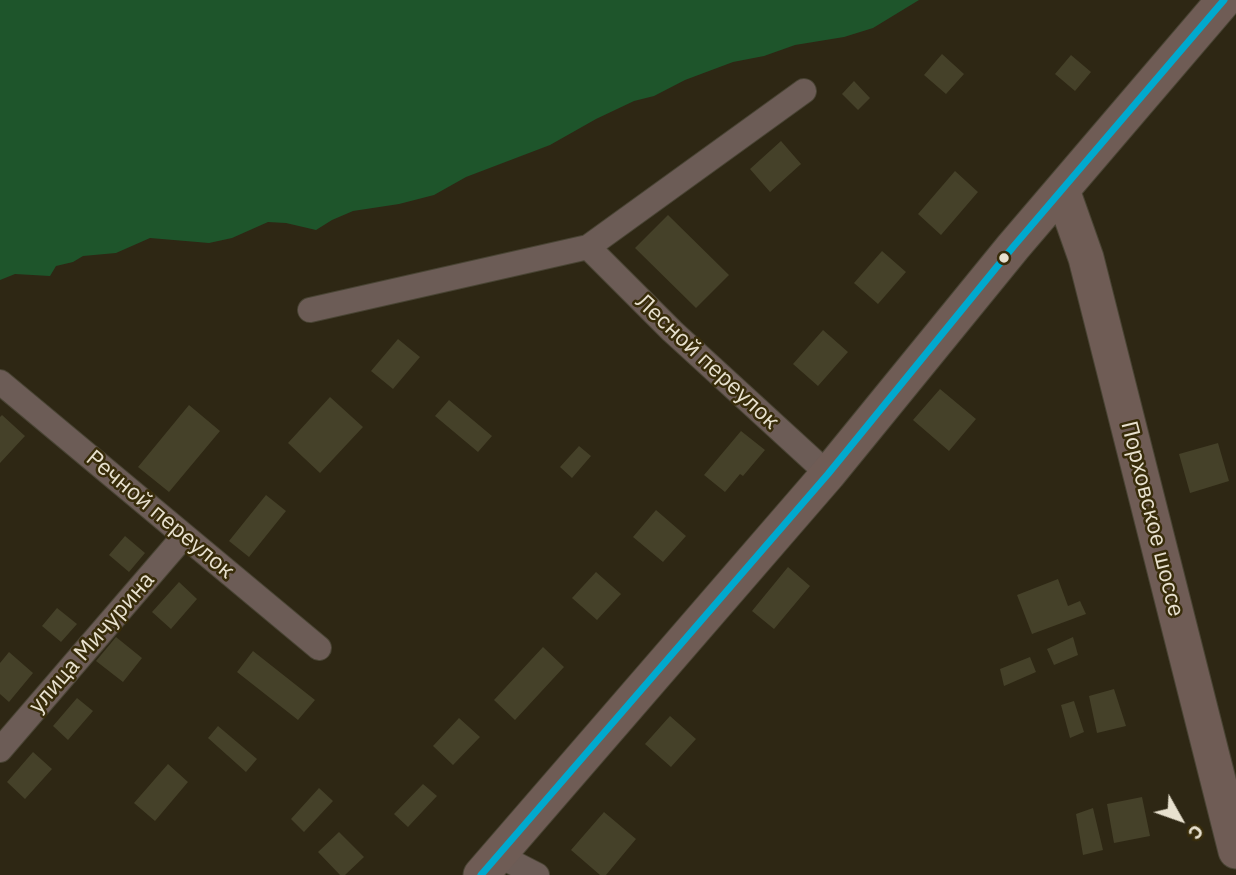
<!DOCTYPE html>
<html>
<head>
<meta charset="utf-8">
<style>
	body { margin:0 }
	#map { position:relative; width:1236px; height:875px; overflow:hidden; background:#2e2714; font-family:"IBM Plex Sans",sans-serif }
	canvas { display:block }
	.north { position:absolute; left:1145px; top:784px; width:70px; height:70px; -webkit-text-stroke:5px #382c0a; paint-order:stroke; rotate:130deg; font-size:19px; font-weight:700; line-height:28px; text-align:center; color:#e8e1cf }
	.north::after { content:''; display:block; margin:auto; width:24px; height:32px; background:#e8e1cf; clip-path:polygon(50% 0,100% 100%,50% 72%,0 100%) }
</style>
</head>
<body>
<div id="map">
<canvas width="1236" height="875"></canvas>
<div class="north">С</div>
</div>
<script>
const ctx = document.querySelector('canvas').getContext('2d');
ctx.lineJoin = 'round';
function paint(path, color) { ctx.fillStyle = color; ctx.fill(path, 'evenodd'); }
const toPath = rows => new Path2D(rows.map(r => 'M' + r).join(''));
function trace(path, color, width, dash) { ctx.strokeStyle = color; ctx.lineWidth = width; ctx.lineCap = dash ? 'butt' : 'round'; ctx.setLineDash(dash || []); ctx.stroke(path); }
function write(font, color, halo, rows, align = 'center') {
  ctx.font = font + ' "IBM Plex Sans",sans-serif'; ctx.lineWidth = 5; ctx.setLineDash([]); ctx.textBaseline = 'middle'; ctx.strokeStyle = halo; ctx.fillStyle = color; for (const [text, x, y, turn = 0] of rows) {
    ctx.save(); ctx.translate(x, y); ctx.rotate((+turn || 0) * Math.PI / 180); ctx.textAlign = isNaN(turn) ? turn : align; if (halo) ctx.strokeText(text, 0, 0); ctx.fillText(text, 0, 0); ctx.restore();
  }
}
paint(toPath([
	[0,0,919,0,873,28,844,37,795,45,764,56,733,62,685,80,654,96,634,101,596,119,550,145,466,177,434,195,399,204,353,211,332,220,316,230,286,223,268,222,232,238,209,243,150,238,116,253,83,256,73,262,56,266,50,276,15,274,0,280]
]), '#1e552b');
paint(toPath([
	[942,54,964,74,946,94,924,75],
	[1071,55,1091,72,1075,91,1055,74],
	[854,81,870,98,858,110,842,94],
	[781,141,801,164,770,192,750,169],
	[955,171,978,192,941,235,918,214],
	[668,215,729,275,696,308,635,248],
	[882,251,906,272,878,304,854,283],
	[823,330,848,352,818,386,793,364],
	[398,339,420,357,393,389,371,371],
	[940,389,976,419,949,451,913,420],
	[330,397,363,427,320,473,288,443],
	[449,400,492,436,478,452,435,416],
	[189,405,220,431,169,492,138,467],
	[2,415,25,436,0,463,0,417],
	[741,431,765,450,743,476,740,474,725,492,704,475],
	[1218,443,1229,481,1190,493,1179,454],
	[579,446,591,456,572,478,560,467],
	[266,495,286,511,249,557,229,541],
	[656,510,686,536,663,562,633,537],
	[125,536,145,553,129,572,109,555],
	[788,567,810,586,774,629,752,611],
	[596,572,621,594,597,620,572,598],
	[1058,579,1068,606,1080,601,1086,614,1032,634,1017,595],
	[179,582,197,599,171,629,152,612],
	[57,608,77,624,61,642,42,626],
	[116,637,142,658,123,682,96,661],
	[1073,637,1078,655,1054,665,1047,649],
	[543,647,564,667,515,720,494,700],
	[253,651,315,700,298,720,237,672],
	[9,652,33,673,9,702,0,694,0,663],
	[1030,657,1036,672,1004,686,1000,669],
	[1114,689,1126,726,1097,733,1089,696],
	[77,698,93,711,68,740,53,726],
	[1074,701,1084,732,1070,738,1061,705],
	[670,716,696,739,671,767,645,744],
	[459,718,480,737,453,765,433,746],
	[218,726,257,759,246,772,208,738],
	[33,752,52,769,25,799,7,782],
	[168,764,188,782,155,821,134,803],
	[423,784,437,796,408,827,394,814],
	[319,788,333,801,304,832,291,819],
	[1142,797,1150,836,1114,843,1107,804],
	[1093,808,1103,850,1083,855,1076,814],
	[604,812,636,839,606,875,600,875,571,850],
	[339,832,364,857,345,875,340,875,318,852]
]), '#454129');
const street = toPath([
	[588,247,804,91],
	[310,310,588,247,672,331,828,474],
	[0,382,319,648],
	[0,750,184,536],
	[500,856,537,875]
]);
const secondary = toPath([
	[1062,190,1086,258,1236,851],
	[481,875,828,474,1013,247,1224,0]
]);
trace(street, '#494434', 26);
trace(secondary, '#494434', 37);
trace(street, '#6c5c56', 24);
trace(secondary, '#6f5c55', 35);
trace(toPath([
	[481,875,828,474,1013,247,1224,0]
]), '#00a9ce', 7);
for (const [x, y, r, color] of [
	[1004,258,6,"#e8e1cf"]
]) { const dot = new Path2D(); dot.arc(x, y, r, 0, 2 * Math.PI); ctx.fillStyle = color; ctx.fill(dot); trace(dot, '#382c0a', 2.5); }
write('23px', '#e8e1cf', '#382c0a', [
	["Лесной переулок",707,362,43],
	["Речной переулок",160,515,40],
	["Порховское шоссе",1152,519,76],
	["улица Мичурина",92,643,-49]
]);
</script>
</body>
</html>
